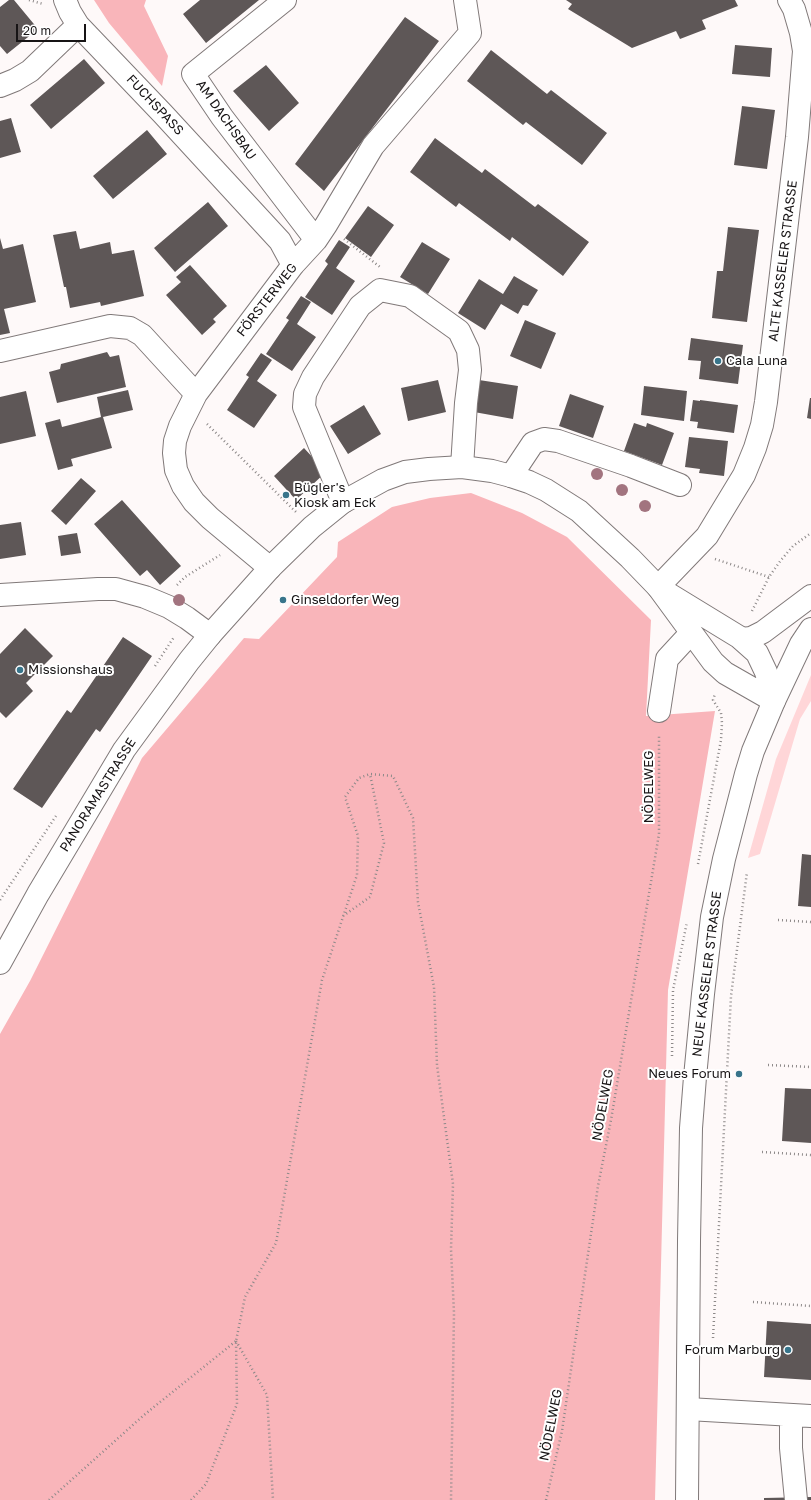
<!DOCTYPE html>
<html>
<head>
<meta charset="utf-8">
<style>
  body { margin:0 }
  #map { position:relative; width:811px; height:1500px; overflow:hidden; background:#fef9f9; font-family:"Golos Text",sans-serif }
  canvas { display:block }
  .scale { position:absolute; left:16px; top:24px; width:70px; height:18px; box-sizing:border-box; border:2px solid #171415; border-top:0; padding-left:5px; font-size:12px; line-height:14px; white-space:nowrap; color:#171415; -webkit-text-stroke:3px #fff; paint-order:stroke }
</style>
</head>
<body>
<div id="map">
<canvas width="811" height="1500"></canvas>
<div class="scale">20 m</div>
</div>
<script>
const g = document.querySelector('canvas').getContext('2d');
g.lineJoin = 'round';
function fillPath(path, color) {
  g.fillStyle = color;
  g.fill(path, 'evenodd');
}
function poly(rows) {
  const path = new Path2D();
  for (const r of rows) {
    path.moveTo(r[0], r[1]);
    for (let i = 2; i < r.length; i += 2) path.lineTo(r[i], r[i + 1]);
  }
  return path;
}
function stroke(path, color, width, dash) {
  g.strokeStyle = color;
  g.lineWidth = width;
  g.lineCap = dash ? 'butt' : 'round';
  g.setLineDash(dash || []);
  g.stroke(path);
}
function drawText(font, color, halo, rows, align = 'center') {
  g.font = font + ' "Golos Text",sans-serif';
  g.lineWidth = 4;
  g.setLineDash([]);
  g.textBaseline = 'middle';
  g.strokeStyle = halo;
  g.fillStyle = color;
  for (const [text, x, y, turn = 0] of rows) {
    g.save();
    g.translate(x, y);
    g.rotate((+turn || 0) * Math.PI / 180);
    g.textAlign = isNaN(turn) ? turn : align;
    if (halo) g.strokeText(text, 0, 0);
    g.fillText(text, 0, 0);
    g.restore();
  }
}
fillPath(poly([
  [811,675,811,701,800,719,760,854,748,858,776,759]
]), '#ffd6d8');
fillPath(poly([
  [94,0,146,0,144,6,168,56,162,86,109,23],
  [471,493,522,513,567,537,651,620,646,716,715,711,668,990,655,1500,0,1500,0,1034,30,981,142,758,244,638,259,639,337,557,338,542,392,507,430,498]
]), '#f9b5ba');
fillPath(poly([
  [9,0,14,0,38,29,7,54,0,46,0,7],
  [200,0,259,0,206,43,183,14],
  [566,0,735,0,738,6,702,20,706,29,680,39,676,31,632,48,568,9,572,4],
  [405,17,439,41,324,191,295,164],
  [735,45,772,48,770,77,732,74],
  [491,50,547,94,551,90,607,133,582,165,526,122,523,125,467,81],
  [84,59,105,83,51,129,30,105],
  [266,65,299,103,269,131,233,91],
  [742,106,775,110,767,169,734,165],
  [11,118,21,152,0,158,0,121],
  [147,130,167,154,113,199,93,176],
  [435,138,482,173,485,169,535,207,538,204,589,242,563,276,512,237,510,241,459,203,456,207,410,172],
  [208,202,228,226,175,272,154,248],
  [368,206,394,225,371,257,345,238],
  [728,227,759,230,747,322,712,318,717,271,723,271],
  [76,231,80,249,110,242,112,254,134,250,144,296,101,306,100,302,70,308,66,287,64,287,53,235],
  [0,238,3,249,23,244,36,302,4,309,10,333,0,335],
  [339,240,350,247,336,268,355,281,332,315,305,297,328,264,325,261],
  [422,242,450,259,428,294,400,277],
  [190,265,227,306,213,319,216,322,202,335,166,295,181,282,176,277],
  [514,276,538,290,528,306,523,305,518,314,501,304,485,330,458,313,479,279,503,294],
  [301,296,311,302,297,324,316,337,292,371,266,354,289,320,286,318],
  [525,320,556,333,541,369,510,356],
  [691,338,743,345,738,384,699,379,701,361,688,360],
  [107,352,110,357,119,355,126,387,57,403,49,372,60,369,61,364],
  [261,353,272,360,257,381,277,395,254,428,227,410,249,377,246,375],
  [438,380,446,412,408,421,401,388],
  [479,380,518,386,513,419,474,412],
  [644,386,687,391,684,421,641,415],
  [128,390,133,410,103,417,112,448,71,459,73,466,58,470,45,423,60,419,62,427,101,417,97,397],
  [26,391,36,436,0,444,0,397],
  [570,394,604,406,593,438,559,426],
  [810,398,811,398,811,419,807,418],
  [693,400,700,401,700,400,738,405,734,433,697,428,698,422,690,421],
  [364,405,381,434,348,454,330,426],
  [634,423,646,427,647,423,674,433,662,465,624,451],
  [689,437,728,441,724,476,699,473,700,469,685,467],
  [304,448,326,472,296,500,274,476],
  [81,478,96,491,66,525,51,511],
  [122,500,181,566,160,585,147,570,140,576,94,524],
  [21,522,26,555,0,559,0,525],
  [77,533,81,553,61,556,58,536],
  [25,628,53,656,26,683,33,691,6,718,0,712,0,654],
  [123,637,152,656,100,732,96,729,42,808,13,789,67,710,71,713],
  [802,854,811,855,811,907,798,906],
  [785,1088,811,1089,811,1143,782,1141],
  [767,1321,811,1324,811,1380,764,1377],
  [811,1497,811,1500,764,1500,764,1498]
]), '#5e5757');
const minor = poly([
  [65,0,70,12,78,25,163,114,280,241,293,265],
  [285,0,193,74,222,117,316,240],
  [0,86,15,80,30,71,78,25],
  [0,351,110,326,130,328,142,335,196,394],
  [511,476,533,443,544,439,558,441,631,466,680,485],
  [343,502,304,407,305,394,313,377,360,306,380,290,410,296,459,331,468,350,470,370,466,403,462,467],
  [270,568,210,518,194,502,183,486,176,470,174,453,175,441,180,426,196,394,293,265,316,240,326,225,373,146,470,33,465,0],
  [658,587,707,536,744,475,755,448,762,425,766,402,797,137,804,51,801,33,794,9,789,0],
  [0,595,98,589,116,589,145,597,169,607,187,618,210,635],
  [742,639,751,638,763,632,811,596],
  [774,701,801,644,811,629],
  [659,711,667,659,691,633],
  [688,1409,811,1416],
  [791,1415,791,1448,796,1500]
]);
const major = poly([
  [667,593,739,637,757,653,766,672,774,701],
  [0,963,38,894,124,750,189,661,210,635,270,568,312,527,343,502,383,480,405,472,429,469,462,467,492,471,511,476,529,482,546,490,579,511,630,558,658,587,713,662,725,673,774,701],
  [687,1500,689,1241,691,1128,695,1077,703,994,712,917,724,859,746,774,753,751,774,701]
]);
stroke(minor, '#807979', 24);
stroke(major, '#807979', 24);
stroke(poly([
  [29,0,43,4],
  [344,239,380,267],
  [207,424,296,512],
  [715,559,769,577],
  [177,585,185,577,220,555],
  [752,611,769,577,781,560,793,546,811,533],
  [155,666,174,637],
  [698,864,721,740,722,723,721,713,713,700,715,694],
  [0,900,56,816],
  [343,916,370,897,384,843,370,774],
  [778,920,811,922],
  [672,1056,673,990,687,922],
  [768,1065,811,1067],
  [762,1152,811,1155],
  [753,1302,811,1306],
  [713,1338,731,996,747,872],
  [236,1341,267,1395,273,1500],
  [49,1500,144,1415,236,1341],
  [191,1500,206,1484,237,1404,236,1341,245,1297,276,1243,322,980,357,875,358,836,345,797,359,778,370,774,393,776,413,818,418,902,434,987,437,1065,453,1184,451,1249,454,1313,451,1500],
  [546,1500,562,1431,598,1186,611,1120,659,834,659,734]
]), '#8d8989', 2.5, [1, 3]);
stroke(minor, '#fff', 22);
stroke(major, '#fff', 22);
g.fillStyle = '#a2747f';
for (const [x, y] of [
  [597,474],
  [622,490],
  [645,506],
  [179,600]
]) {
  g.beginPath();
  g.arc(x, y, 6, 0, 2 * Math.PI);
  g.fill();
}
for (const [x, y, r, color] of [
  [718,361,4,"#38758b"],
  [286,495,4,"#38758b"],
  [283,600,4,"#38758b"],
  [20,670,4,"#38758b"],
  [739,1074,4,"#38758b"],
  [788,1350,4,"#38758b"]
]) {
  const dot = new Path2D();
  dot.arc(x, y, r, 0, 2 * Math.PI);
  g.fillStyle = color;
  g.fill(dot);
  stroke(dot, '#fff', 1.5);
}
drawText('13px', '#171415', '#fff', [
  ["FUCHSPASS",155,105,47],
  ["AM DACHSBAU",226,120,55],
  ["ALTE KASSELER STRASSE",783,261,-83],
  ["FÖRSTERWEG",267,300,-52],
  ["NÖDELWEG",649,787,-90],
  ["PANORAMASTRASSE",98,795,-58],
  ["NEUE KASSELER STRASSE",707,974,-83],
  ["NÖDELWEG",603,1105,-80],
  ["NÖDELWEG",551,1425,-79]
]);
drawText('13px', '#171415', '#fff', [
  ["Cala Luna",726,361],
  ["Bügler's",294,488],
  ["Kiosk am Eck",294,503],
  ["Ginseldorfer Weg",291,600],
  ["Missionshaus",28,670],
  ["Neues Forum",731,1074,"right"],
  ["Forum Marburg",780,1350,"right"]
], 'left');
</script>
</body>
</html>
